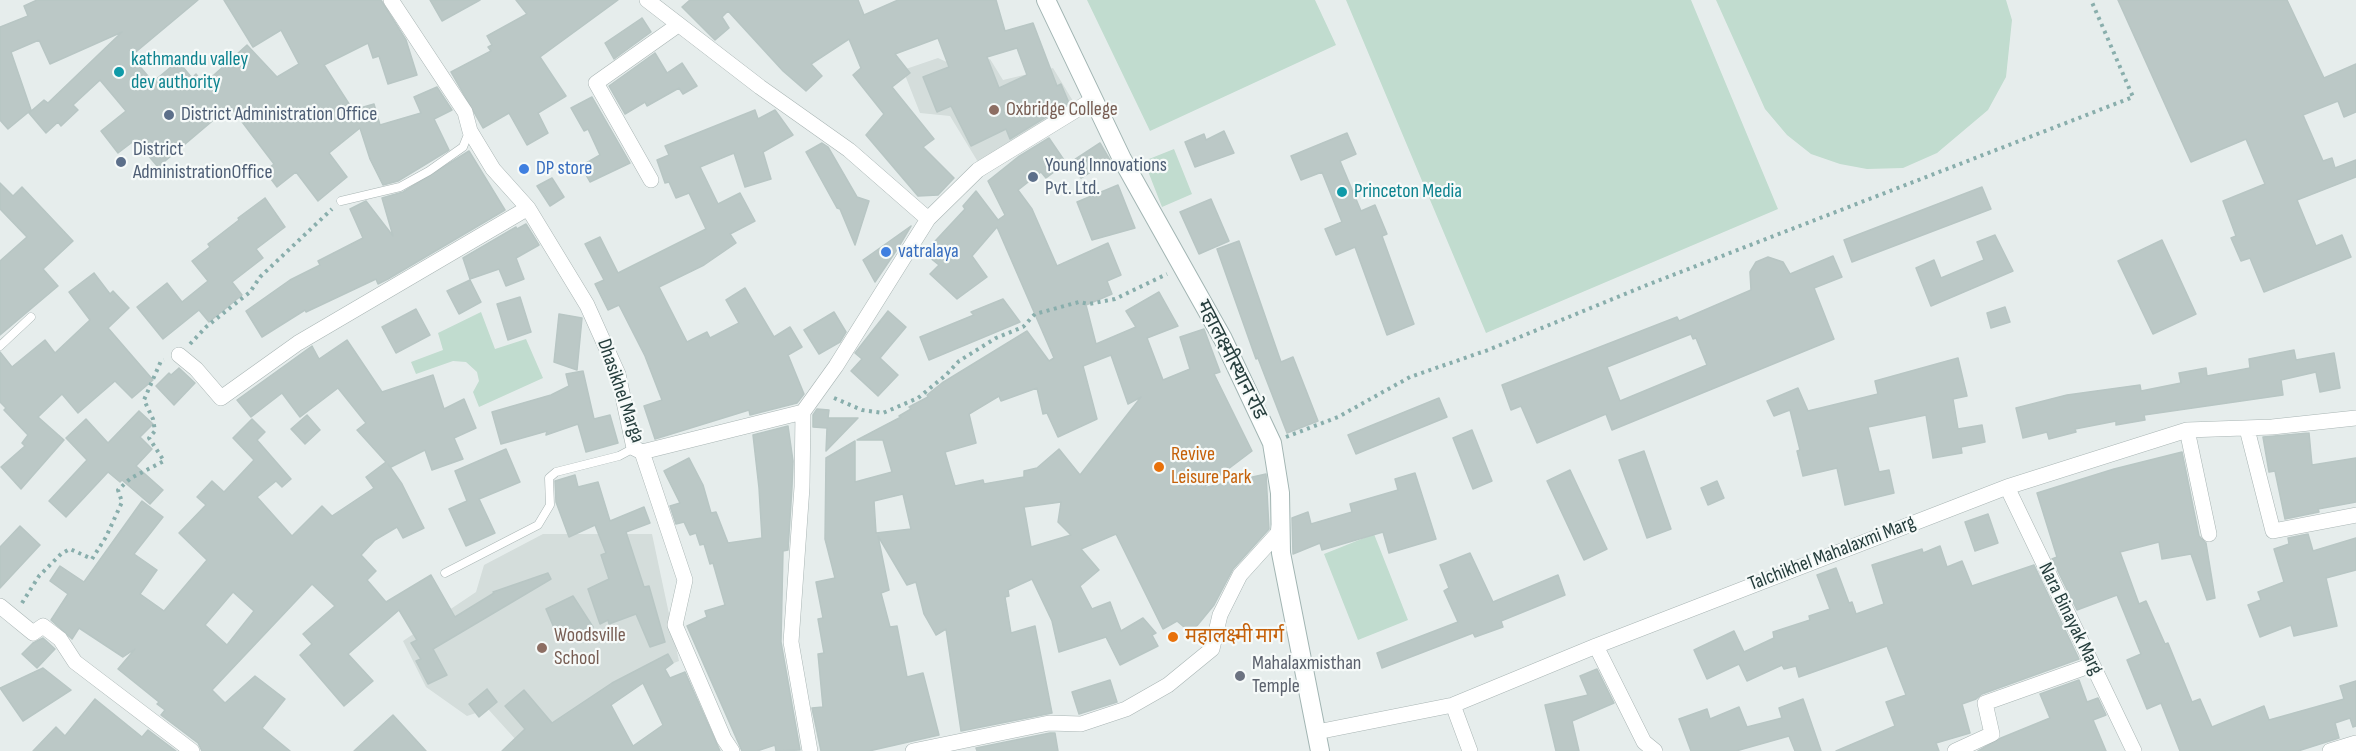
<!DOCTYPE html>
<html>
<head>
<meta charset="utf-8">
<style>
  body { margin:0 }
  canvas { display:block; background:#e6edec }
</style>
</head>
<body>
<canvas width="2356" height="751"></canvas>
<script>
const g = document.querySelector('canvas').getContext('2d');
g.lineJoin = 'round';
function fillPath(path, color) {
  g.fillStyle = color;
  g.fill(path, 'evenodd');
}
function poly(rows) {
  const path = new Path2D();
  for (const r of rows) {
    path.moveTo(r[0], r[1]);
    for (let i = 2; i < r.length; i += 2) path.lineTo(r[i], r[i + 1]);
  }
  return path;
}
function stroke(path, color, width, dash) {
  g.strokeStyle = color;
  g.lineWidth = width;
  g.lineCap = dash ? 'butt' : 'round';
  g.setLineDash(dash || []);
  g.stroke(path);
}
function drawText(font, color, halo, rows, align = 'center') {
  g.font = font + ' "Sofia Sans Condensed","Noto Sans Devanagari",sans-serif';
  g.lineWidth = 4.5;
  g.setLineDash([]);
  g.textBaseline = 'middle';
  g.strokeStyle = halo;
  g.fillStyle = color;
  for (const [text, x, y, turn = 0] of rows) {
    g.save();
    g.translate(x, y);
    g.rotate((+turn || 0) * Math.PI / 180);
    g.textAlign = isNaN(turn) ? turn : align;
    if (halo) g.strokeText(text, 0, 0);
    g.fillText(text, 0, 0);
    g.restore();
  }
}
fillPath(poly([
  [938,58,962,69,990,59,1003,80,1053,68,1076,106,978,162,950,116,920,113,903,70],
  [543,534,652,534,679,661,656,670,526,751,488,709,467,716,426,687,403,641,476,592,484,565]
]), '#d4dddb');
fillPath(poly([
  [1087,0,1315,0,1336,45,1150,131],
  [1346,0,1691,0,1778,209,1486,333],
  [1716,0,2006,0,2012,20,2006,77,1988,110,1937,153,1903,168,1867,169,1840,164,1811,154,1787,135,1765,109],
  [1174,149,1192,194,1162,207,1144,161],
  [481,312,495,349,526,339,543,378,479,407,473,392,479,381,477,372,466,362,453,361,416,374,411,362,443,350,438,333],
  [1374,534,1408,620,1358,640,1324,554]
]), '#c1dccf');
const building = poly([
  [37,0,198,0,131,56,153,82,178,61,192,78,196,74,204,84,247,45,277,77,299,64,281,30,253,47,224,0,381,0,406,40,417,75,388,84,379,56,373,58,368,43,324,65,353,110,374,104,380,125,421,113,414,97,437,87,452,110,434,119,449,150,398,181,383,185,370,159,360,128,329,153,347,177,318,201,296,172,277,187,265,171,274,164,230,106,158,167,135,140,118,153,101,131,126,111,100,80,73,105,78,110,61,126,58,122,46,133,29,113,44,100,48,103,122,32,50,64,39,40,11,52,31,110,8,129,0,120,0,27,28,16,24,6,37,0],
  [430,0,480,0,442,21,430,0],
  [516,0,618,0,540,57,566,96,538,113,548,133,527,145,509,113,483,128,451,72,491,51,488,47,492,45,487,36,527,14,516,0],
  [690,0,858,0,864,15,898,0,996,0,1005,31,1033,23,1057,86,1061,84,1069,103,1010,139,1006,129,971,146,951,106,937,112,923,77,949,67,938,38,895,54,910,73,892,87,934,139,923,147,954,178,938,195,918,196,866,135,884,114,853,75,861,68,849,39,811,64,822,76,806,91,783,71,728,11,722,17,729,28,715,40,682,7,690,0],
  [1017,48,1027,75,999,88,987,57,1017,48],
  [2118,0,2287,0,2324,78,2356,64,2356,112,2344,117,2338,101,2303,115,2323,161,2332,158,2335,168,2356,160,2356,177,2297,200,2316,246,2342,235,2351,257,2264,292,2250,258,2241,261,2231,238,2236,236,2223,201,2265,184,2246,139,2191,162,2118,0],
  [642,18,651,32,614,59,605,43,642,18],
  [655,53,667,73,682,63,697,86,683,94,679,88,647,106,645,102,625,114,609,86,655,53],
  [592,97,630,163,590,182,581,166,600,155,588,129,584,131,571,108,592,97],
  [755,110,758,119,775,110,793,135,763,152,771,179,745,187,734,153,700,167,718,204,740,193,755,221,730,234,736,243,704,265,659,287,687,342,707,332,710,338,739,323,726,300,745,288,774,337,790,327,802,347,788,355,804,394,797,403,750,415,749,410,655,439,644,406,662,400,645,356,619,305,608,310,595,284,604,280,585,244,600,237,618,273,706,229,689,193,676,198,669,182,665,183,657,160,669,155,665,146,755,110],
  [1224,131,1234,153,1195,167,1185,142,1204,134,1206,140,1224,131],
  [1347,133,1356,154,1340,161,1361,211,1375,205,1387,234,1382,236,1414,324,1387,335,1355,247,1336,255,1325,229,1342,222,1322,172,1301,180,1291,156,1347,133],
  [1049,138,1066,163,1046,178,1041,172,1018,190,1032,209,1057,266,1108,243,1121,275,1107,281,1112,294,1086,305,1096,344,1136,327,1126,311,1159,292,1178,326,1147,338,1163,380,1190,369,1180,337,1204,329,1220,372,1214,374,1252,451,1203,488,1266,474,1269,529,1233,569,1214,605,1191,633,1177,621,1163,629,1116,534,1081,549,1099,570,1080,586,1092,609,1110,602,1121,631,1143,618,1156,633,1152,635,1158,646,1120,665,1106,637,1059,652,1052,621,1032,579,1008,590,1009,596,1005,597,1011,633,1035,626,1052,713,961,731,946,629,936,635,924,614,916,582,907,585,878,536,889,590,881,593,890,627,897,626,907,677,923,673,939,735,869,751,821,751,812,708,823,707,818,654,824,653,818,619,823,618,816,582,835,578,825,539,826,458,855,441,855,482,892,472,883,440,857,440,901,417,899,416,911,409,909,407,928,397,927,395,942,383,1027,331,1049,361,1054,358,997,227,972,256,987,277,957,299,930,274,939,265,924,253,965,209,963,206,976,191,998,220,1005,215,988,181,1018,157,1049,138],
  [1111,355,1128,404,1141,397,1080,475,1059,449,1037,468,1024,471,1024,477,984,484,983,480,955,486,945,452,976,443,969,414,999,396,1001,401,1037,388,1043,414,1047,413,1058,437,1097,419,1083,366,1111,355],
  [903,494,911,529,876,533,874,501,903,494],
  [1061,502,1058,522,1071,535,1031,547,1024,507,1061,502],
  [822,143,828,147,857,197,869,201,855,245,840,209,837,208,806,152,822,143],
  [1100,143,1110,160,1081,178,1071,162,1100,143],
  [469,151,505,210,388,279,378,284,376,279,306,312,305,310,262,337,246,311,290,280,320,265,318,261,363,238,350,209,366,201,393,236,382,198,403,192,469,151],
  [552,178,564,197,550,206,537,186,552,178],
  [0,183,13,196,22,187,73,241,43,269,58,286,0,335,0,261,27,237,0,209,0,183],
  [1118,185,1135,228,1092,240,1077,202,1118,185],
  [1982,187,1991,209,1852,262,1844,240,1982,187],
  [265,198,285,227,256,249,263,258,232,282,242,295,209,322,199,310,163,339,137,307,167,283,182,302,208,281,192,261,210,247,208,244,239,220,238,218,265,198],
  [1211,199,1229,241,1199,254,1180,212,1211,199],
  [526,224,539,245,516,258,524,279,506,286,499,269,470,279,463,258,516,227,517,229,526,224],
  [911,226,898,248,875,282,863,260,911,226],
  [1995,235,2013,271,1931,306,1916,268,1934,260,1941,278,1984,260,1977,242,1995,235],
  [2162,240,2196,314,2153,334,2118,261,2162,240],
  [1239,241,1281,362,1293,357,1318,421,1287,433,1258,358,1256,359,1217,249,1239,241],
  [1833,256,1842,277,1814,288,1834,339,1612,430,1606,414,1537,443,1521,406,1511,410,1502,385,1677,317,1679,321,1751,290,1750,272,1756,262,1768,257,1783,262,1790,274,1833,256],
  [1691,334,1693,339,1696,338,1707,365,1620,401,1607,367,1691,334],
  [94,273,110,294,113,291,129,308,108,328,153,380,132,398,115,381,78,413,62,394,38,417,64,440,21,489,1,467,25,446,22,443,28,435,4,410,6,408,0,402,0,352,12,367,45,340,55,353,90,320,69,292,94,273],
  [470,280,481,302,459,314,447,291,470,280],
  [520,297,531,332,508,340,497,304,520,297],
  [1003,299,1020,322,929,360,920,337,974,315,971,312,1003,299],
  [2005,307,2010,322,1991,328,1987,313,2005,307],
  [416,309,430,335,396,353,382,327,416,309],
  [888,311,906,327,880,358,898,375,878,396,851,371,862,359,855,353,888,311],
  [834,312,846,332,840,342,819,354,804,330,834,312],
  [559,314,582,318,577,370,554,362,559,314],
  [347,340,382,392,433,375,444,409,464,399,476,428,454,438,463,459,432,470,425,450,391,467,388,464,402,484,424,528,403,538,397,527,375,540,361,555,376,571,367,580,386,602,431,575,455,617,494,593,493,592,548,573,551,579,433,649,447,675,428,684,416,661,421,659,411,643,417,640,399,610,348,654,373,681,344,706,300,655,312,644,303,634,335,606,312,584,212,690,225,703,255,676,285,699,262,728,290,751,202,751,198,743,161,715,165,710,157,704,159,702,118,669,135,649,123,657,79,628,72,639,51,620,68,594,50,581,60,566,84,582,142,501,163,517,134,554,157,570,140,594,164,611,207,560,179,533,206,505,197,497,212,481,224,492,254,460,233,438,252,419,265,432,257,440,291,479,282,487,276,481,257,497,292,536,322,506,332,516,374,488,366,477,386,462,357,430,366,423,338,388,300,417,282,393,251,417,237,400,312,346,319,359,347,340],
  [233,592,254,611,227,645,205,625,233,592],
  [2294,350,2296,360,2334,353,2340,388,2320,392,2316,372,2281,380,2283,395,2144,415,2145,420,2116,425,2116,421,2075,429,2076,432,2049,439,2047,432,2023,438,2016,408,2067,395,2140,385,2141,391,2181,383,2179,373,2206,368,2207,376,2250,368,2249,359,2294,350],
  [1958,358,1967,396,1953,399,1958,429,1982,425,1985,442,1961,447,1962,453,1933,458,1926,415,1868,427,1879,472,1889,470,1894,493,1845,505,1837,468,1803,476,1797,451,1800,450,1790,410,1774,416,1767,401,1798,388,1808,411,1878,394,1875,381,1958,358],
  [179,368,195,383,174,405,156,386,169,373,171,375,179,368],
  [583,371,594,419,610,415,618,443,586,452,578,424,546,435,547,431,501,444,492,412,551,395,569,386,566,374,583,371],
  [1439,398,1447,417,1356,454,1348,435,1439,398],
  [817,409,829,410,828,418,858,418,826,451,827,428,813,427,813,415,817,409],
  [139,411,153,424,140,437,152,449,136,466,163,490,150,504,122,480,120,482,108,472,66,517,49,501,87,460,66,438,86,419,108,443,139,411],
  [307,415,320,430,305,444,291,429,307,415],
  [788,426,793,461,792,487,788,550,783,551,781,642,800,750,776,751,775,745,757,751,742,751,687,626,707,617,705,611,725,605,713,563,710,564,704,544,700,545,696,533,690,535,684,522,676,524,670,506,680,503,664,471,689,458,703,485,711,513,716,512,728,543,762,538,759,488,753,435,788,426],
  [1472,430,1492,481,1473,489,1453,438,1472,430],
  [2309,433,2312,465,2356,458,2356,502,2318,509,2319,512,2285,519,2275,471,2269,472,2263,437,2309,433],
  [506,449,520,482,479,499,495,533,466,546,449,509,467,501,455,471,506,449],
  [1644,451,1671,529,1647,538,1619,460,1644,451],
  [2182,452,2199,536,2206,543,2215,598,2207,600,2191,554,2162,559,2159,542,2120,552,2139,604,2146,601,2165,644,2168,643,2192,702,2200,699,2212,727,2264,706,2269,720,2344,699,2340,686,2356,681,2356,726,2353,727,2350,718,2335,723,2339,738,2298,751,2180,751,2161,703,2147,709,2127,660,2141,654,2117,595,2077,610,2052,559,2057,557,2037,493,2114,469,2182,452],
  [1570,470,1607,549,1584,560,1547,481,1570,470],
  [1415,473,1436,539,1389,553,1383,532,1322,550,1320,543,1293,554,1292,518,1308,512,1311,524,1352,512,1350,504,1398,490,1395,479,1415,473],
  [575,475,578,487,598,482,610,521,644,507,650,523,626,532,644,587,649,586,665,642,650,647,636,614,609,624,608,620,600,624,588,589,609,579,601,555,606,553,595,525,569,537,556,502,555,481,575,475],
  [1717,481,1724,498,1708,505,1701,488,1717,481],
  [1988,514,1998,543,1975,551,1965,522,1988,514],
  [20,526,40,545,0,588,0,547,20,526],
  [2308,534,2313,551,2356,538,2356,570,2326,578,2337,626,2294,636,2291,625,2260,637,2248,605,2261,600,2258,592,2284,582,2274,549,2289,544,2288,538,2308,534],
  [1940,546,1947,567,1962,561,1972,586,2034,565,2079,659,1982,694,1976,699,1962,704,1970,733,1936,743,1939,751,1836,751,1895,726,1886,702,1906,695,1887,646,1799,677,1796,666,1784,669,1782,665,1747,681,1739,664,1707,679,1694,650,1734,631,1744,652,1774,638,1773,632,1810,620,1809,616,1830,609,1817,575,1836,568,1849,603,1852,602,1856,614,1884,604,1872,565,1922,549,1923,553,1940,546],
  [1470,553,1493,602,1558,575,1565,595,1501,621,1503,627,1475,637,1473,633,1382,668,1377,653,1458,622,1444,591,1449,588,1440,565,1470,553],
  [573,596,593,627,560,642,546,609,573,596],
  [43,638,55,649,37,668,22,654,33,643,43,638],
  [668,654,673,663,665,669,670,678,685,672,720,751,502,751,525,729,505,706,524,690,552,723,612,683,668,654],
  [643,683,663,725,633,746,611,705,643,683],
  [43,668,71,690,23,721,0,688,43,668],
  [1597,669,1614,703,1572,721,1579,751,1556,751,1545,705,1588,695,1580,676,1597,669],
  [1110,680,1117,702,1079,714,1072,692,1110,680],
  [2079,680,2087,702,2098,698,2106,715,2093,720,2106,751,1978,751,2001,738,2050,718,2040,694,2079,680],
  [487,689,497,702,479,717,469,704,487,689],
  [95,699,142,737,148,730,176,751,33,751,56,727,65,736,95,699],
  [1803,699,1821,751,1795,751,1789,736,1736,751,1691,751,1679,719,1707,709,1710,719,1739,707,1747,727,1782,718,1779,708,1803,699],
  [393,715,426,751,354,751,393,715],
  [1050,733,1055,733,1058,751,977,751,976,748,1050,733]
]);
fillPath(building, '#bbc8c6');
stroke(building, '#b8c6c4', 1.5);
const lane = poly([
  [341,201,400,187,429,171,463,147,469,132],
  [0,346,31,317],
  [445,573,538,525,550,505,549,478,556,472,619,456,634,448]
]);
const street = poly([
  [391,0,465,112,470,131,493,169,528,208,587,305,618,374,634,448,642,452,685,580,675,625,724,739,732,751],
  [647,0,760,87,849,150,928,219],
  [651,180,596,83,678,25],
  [179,355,196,369,221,398,298,343,528,208],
  [2247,429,2273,531,2356,515],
  [2187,430,2209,534],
  [642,452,803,412],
  [2007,487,2134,751],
  [0,606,33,633,43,626,60,639,75,662,192,751],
  [1596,646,1644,742,1655,751],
  [1453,705,1470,751],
  [1317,732,1453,705,1596,646,2007,487,2187,430,2272,427,2356,418],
  [810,751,791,642,802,487,803,412,836,366,928,219,978,170,1094,99],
  [913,751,1049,723,1081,724,1126,709,1168,685,1212,649,1220,615,1240,575,1278,533,1280,522],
  [1955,751,1992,734,1985,703,2092,665],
  [2330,751,2356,743]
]);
const secondary = poly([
  [1046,0,1122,159,1223,339,1272,443,1280,493,1281,553,1320,751]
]);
stroke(lane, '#a9b5b4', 9);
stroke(street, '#a9b5b4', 16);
stroke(secondary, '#a2b5b3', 20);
stroke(poly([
  [190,344,206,327,250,292,260,277,332,209],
  [834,398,862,410,883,413,918,398,946,375,959,361,996,338,1023,327,1035,314,1079,302,1089,304,1115,299,1167,274],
  [1286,437,1338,417,1410,377,1488,350,1647,285,2133,97,2091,0],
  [22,603,39,576,61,554,70,549,92,559,106,537,122,502,118,490,131,478,164,461,149,438,155,431,153,419,144,400,161,361,164,360]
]), '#89aeac', 4, [3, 4.5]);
stroke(lane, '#fff', 8);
stroke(street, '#fff', 15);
stroke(secondary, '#fff', 18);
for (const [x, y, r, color] of [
  [119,72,6,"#0f9aa8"],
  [994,110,6,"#8d6e63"],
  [169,115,6,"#5c6f8a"],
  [121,162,6,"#5c6f8a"],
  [524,169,6,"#3f7fe0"],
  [1033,177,6,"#5c6f8a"],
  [1342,192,6,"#0f9aa8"],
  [886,252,6,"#3f7fe0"],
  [1159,467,6,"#e8710a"],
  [1173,637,6,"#e8710a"],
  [542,648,6,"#8d6e63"],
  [1240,676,6,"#6b7280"]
]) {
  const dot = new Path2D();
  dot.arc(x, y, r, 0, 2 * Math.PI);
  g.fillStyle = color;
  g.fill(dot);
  stroke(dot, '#f6faf9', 2);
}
drawText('20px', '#0d838f', '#f6faf9', [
  ["kathmandu valley",131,60],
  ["dev authority",131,83],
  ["Princeton Media",1354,192]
], 'left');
drawText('20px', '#785e54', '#f6faf9', [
  ["Oxbridge College",1006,110],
  ["Woodsville",554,636],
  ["School",554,659]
], 'left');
drawText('20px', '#4e5e75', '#f6faf9', [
  ["District Administration Office",181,115],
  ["District",133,150],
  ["AdministrationOffice",133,173],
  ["Young Innovations",1045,166],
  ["Pvt. Ltd.",1045,189]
], 'left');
drawText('20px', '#366cbe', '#f6faf9', [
  ["DP store",536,169],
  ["vatralaya",898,252]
], 'left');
drawText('20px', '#263e3d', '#f6faf9', [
  ["महालक्ष्मीस्थान रोड",1231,360,63],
  ["Dhasikhel Marga",620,391,71],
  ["Talchikhel Mahalaxmi Marg",1832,554,-21],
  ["Nara Binayak Marg",2070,619,64]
]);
drawText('20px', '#c56008', '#f6faf9', [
  ["Revive",1171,455],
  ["Leisure Park",1171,478],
  ["महालक्ष्मी मार्ग",1185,637]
], 'left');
drawText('20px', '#5b616d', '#f6faf9', [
  ["Mahalaxmisthan",1252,664],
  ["Temple",1252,687]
], 'left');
</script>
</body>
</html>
